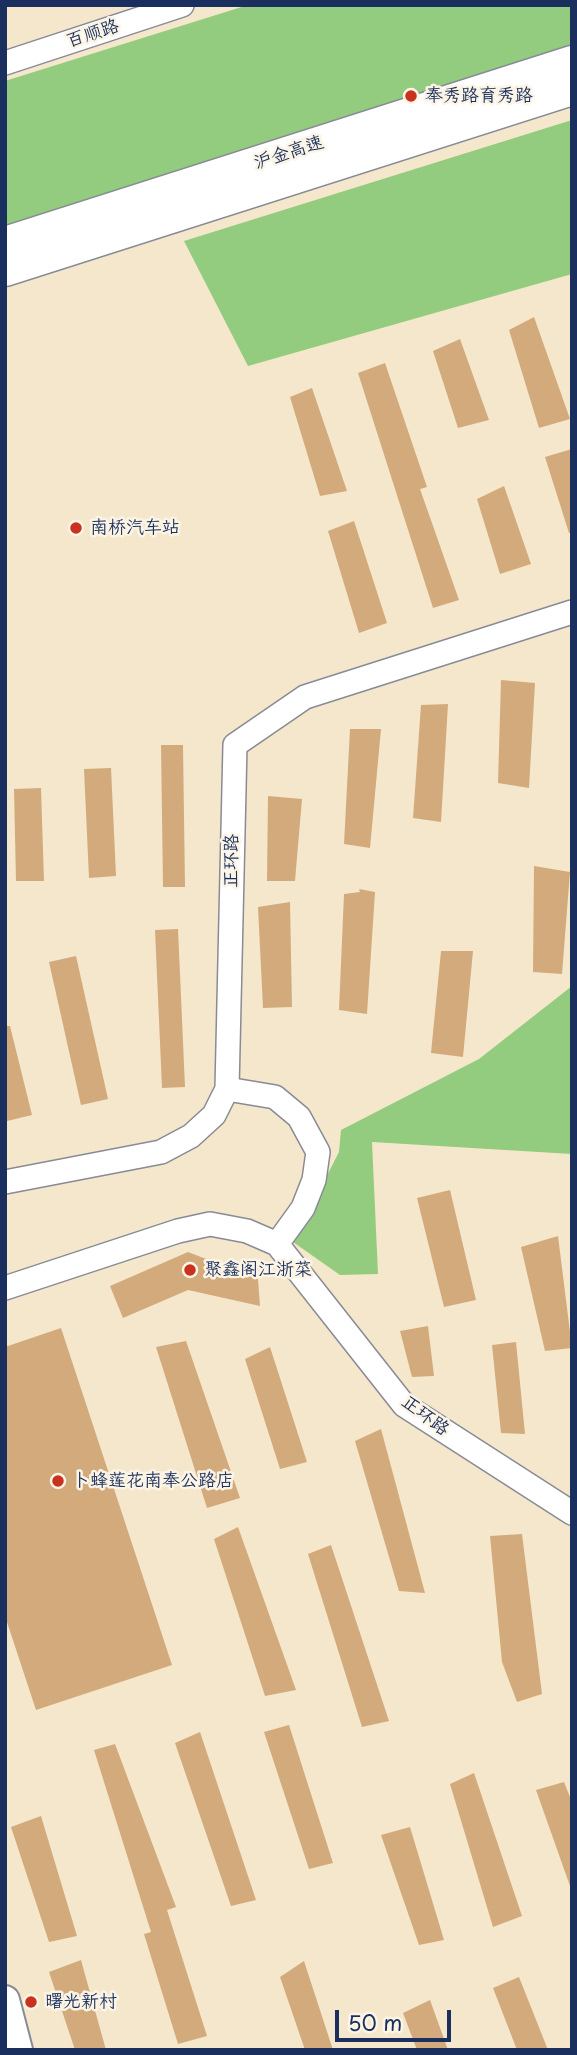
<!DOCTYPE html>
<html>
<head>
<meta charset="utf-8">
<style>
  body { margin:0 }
  #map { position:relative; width:577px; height:2055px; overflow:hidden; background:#f5e7cc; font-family:"Playpen Sans",sans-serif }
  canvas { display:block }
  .frame { position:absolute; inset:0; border:7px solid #1b2f5e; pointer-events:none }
  .scale { position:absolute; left:335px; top:2010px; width:116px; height:32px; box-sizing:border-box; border:4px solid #1b2f5e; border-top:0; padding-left:9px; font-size:21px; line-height:24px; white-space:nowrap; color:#1b2f5e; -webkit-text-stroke:5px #fcf5e5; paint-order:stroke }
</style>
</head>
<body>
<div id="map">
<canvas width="577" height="2055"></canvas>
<div class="frame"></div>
<div class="scale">50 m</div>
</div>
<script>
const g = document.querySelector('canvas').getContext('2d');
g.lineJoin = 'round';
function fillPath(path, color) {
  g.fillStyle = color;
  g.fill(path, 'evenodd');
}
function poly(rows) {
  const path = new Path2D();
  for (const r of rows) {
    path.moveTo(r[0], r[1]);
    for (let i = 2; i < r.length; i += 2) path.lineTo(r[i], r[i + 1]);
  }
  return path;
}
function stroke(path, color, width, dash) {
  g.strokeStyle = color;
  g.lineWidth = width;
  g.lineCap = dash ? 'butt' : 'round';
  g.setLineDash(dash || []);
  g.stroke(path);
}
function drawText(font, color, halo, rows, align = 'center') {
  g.font = font + ' "Playpen Sans","LXGW WenKai TC",sans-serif';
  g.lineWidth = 5;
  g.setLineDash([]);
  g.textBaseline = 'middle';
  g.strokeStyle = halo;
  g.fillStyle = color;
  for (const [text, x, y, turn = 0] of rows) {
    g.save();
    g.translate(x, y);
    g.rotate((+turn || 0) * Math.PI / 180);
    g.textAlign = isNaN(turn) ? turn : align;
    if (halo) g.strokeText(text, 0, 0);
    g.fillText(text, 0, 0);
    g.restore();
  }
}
fillPath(poly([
  [248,5,572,5,572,50,5,230,5,81],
  [572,120,572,274,248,366,184,241],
  [572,986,572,1154,372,1142,378,1274,340,1275,293,1242,339,1152,341,1130,479,1059]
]), '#93cc7f');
fillPath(poly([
  [534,317,570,419,539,428,509,330],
  [460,339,489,420,458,428,433,351],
  [385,363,427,487,420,489,459,600,433,608,358,373],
  [312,388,347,491,320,496,290,397],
  [572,449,572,533,569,533,545,457],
  [504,486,531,564,500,574,477,499],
  [354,521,387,623,359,633,328,531],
  [501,680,535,683,529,788,498,783],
  [448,704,441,822,413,818,421,705],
  [350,729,381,729,370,848,344,844],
  [161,745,183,745,185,887,163,887],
  [111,768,116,876,89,878,84,769],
  [41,788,44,881,16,881,14,789],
  [268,796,302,799,295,881,267,881],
  [534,866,570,872,562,974,533,972],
  [359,889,375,892,367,1014,339,1010,344,894,360,892],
  [290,902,292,1007,263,1008,258,907],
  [178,929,185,1087,162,1088,155,930],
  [441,951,473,951,463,1057,431,1053],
  [76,956,108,1099,81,1105,49,962],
  [5,1026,10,1026,32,1115,7,1121],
  [450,1190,476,1300,444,1307,417,1198],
  [558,1236,572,1348,545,1351,521,1247],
  [188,1252,258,1279,260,1306,188,1290,123,1318,110,1286],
  [428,1326,434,1376,412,1377,400,1331],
  [61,1328,172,1665,36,1710,5,1616,5,1347],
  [186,1341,240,1498,207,1508,156,1347],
  [516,1342,525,1434,501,1433,492,1345],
  [270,1347,307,1462,280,1469,245,1359],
  [381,1429,425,1593,399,1591,355,1441],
  [238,1527,296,1690,265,1696,214,1539],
  [522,1534,542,1694,517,1702,502,1662,490,1536],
  [331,1545,389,1721,362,1727,308,1554],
  [289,1725,333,1863,309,1869,264,1732],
  [200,1732,256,1900,231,1906,175,1743],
  [115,1744,176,1907,167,1910,207,2036,178,2044,144,1934,151,1932,94,1750],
  [474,1773,522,1916,493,1927,450,1784],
  [564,1782,572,1802,570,1886,536,1790],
  [41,1816,77,1936,49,1942,11,1827],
  [410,1827,444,1940,419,1945,381,1835],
  [81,1960,106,2050,75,2050,49,1972],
  [304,1961,333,2050,305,2050,280,1977],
  [519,1977,548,2050,517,2050,493,1988],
  [430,2000,448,2050,417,2050,403,2013]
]), '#d3aa7c');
const minor = poly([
  [5,63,182,5],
  [227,1089,275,1097,299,1117,318,1152,314,1180,303,1208,277,1244],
  [5,1182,161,1152,191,1136,214,1115,227,1089,235,745,305,697,572,612],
  [5,1288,178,1231,210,1224,247,1231,277,1244,404,1405,572,1513]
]);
const major = poly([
  [5,2000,18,2050]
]);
const highway = poly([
  [5,243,572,62],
  [5,270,572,89]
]);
stroke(minor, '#888b95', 26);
stroke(major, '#888b95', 32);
stroke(highway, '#888b95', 35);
stroke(minor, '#fff', 23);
stroke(major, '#fff', 28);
stroke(highway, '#fff', 32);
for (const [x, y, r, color] of [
  [411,96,7,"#c8321e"],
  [76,528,7,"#c8321e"],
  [190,1270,7,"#c8321e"],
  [58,1481,7,"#c8321e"],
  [31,2002,7,"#c8321e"]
]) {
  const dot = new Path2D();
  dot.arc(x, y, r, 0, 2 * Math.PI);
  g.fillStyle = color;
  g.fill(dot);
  stroke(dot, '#fcf5e5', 2.5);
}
drawText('18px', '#1b2f5e', '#fcf5e5', [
  ["百顺路",93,34,-18],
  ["沪金高速",289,153,-18],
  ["正环路",232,861,-89],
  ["正环路",425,1416,37]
]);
drawText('18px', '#1b2f5e', '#fcf5e5', [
  ["奉秀路育秀路",425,96],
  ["南桥汽车站",90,528],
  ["聚鑫阁江浙菜",204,1270],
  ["卜蜂莲花南奉公路店",72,1481],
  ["曙光新村",45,2002]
], 'left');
</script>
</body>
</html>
